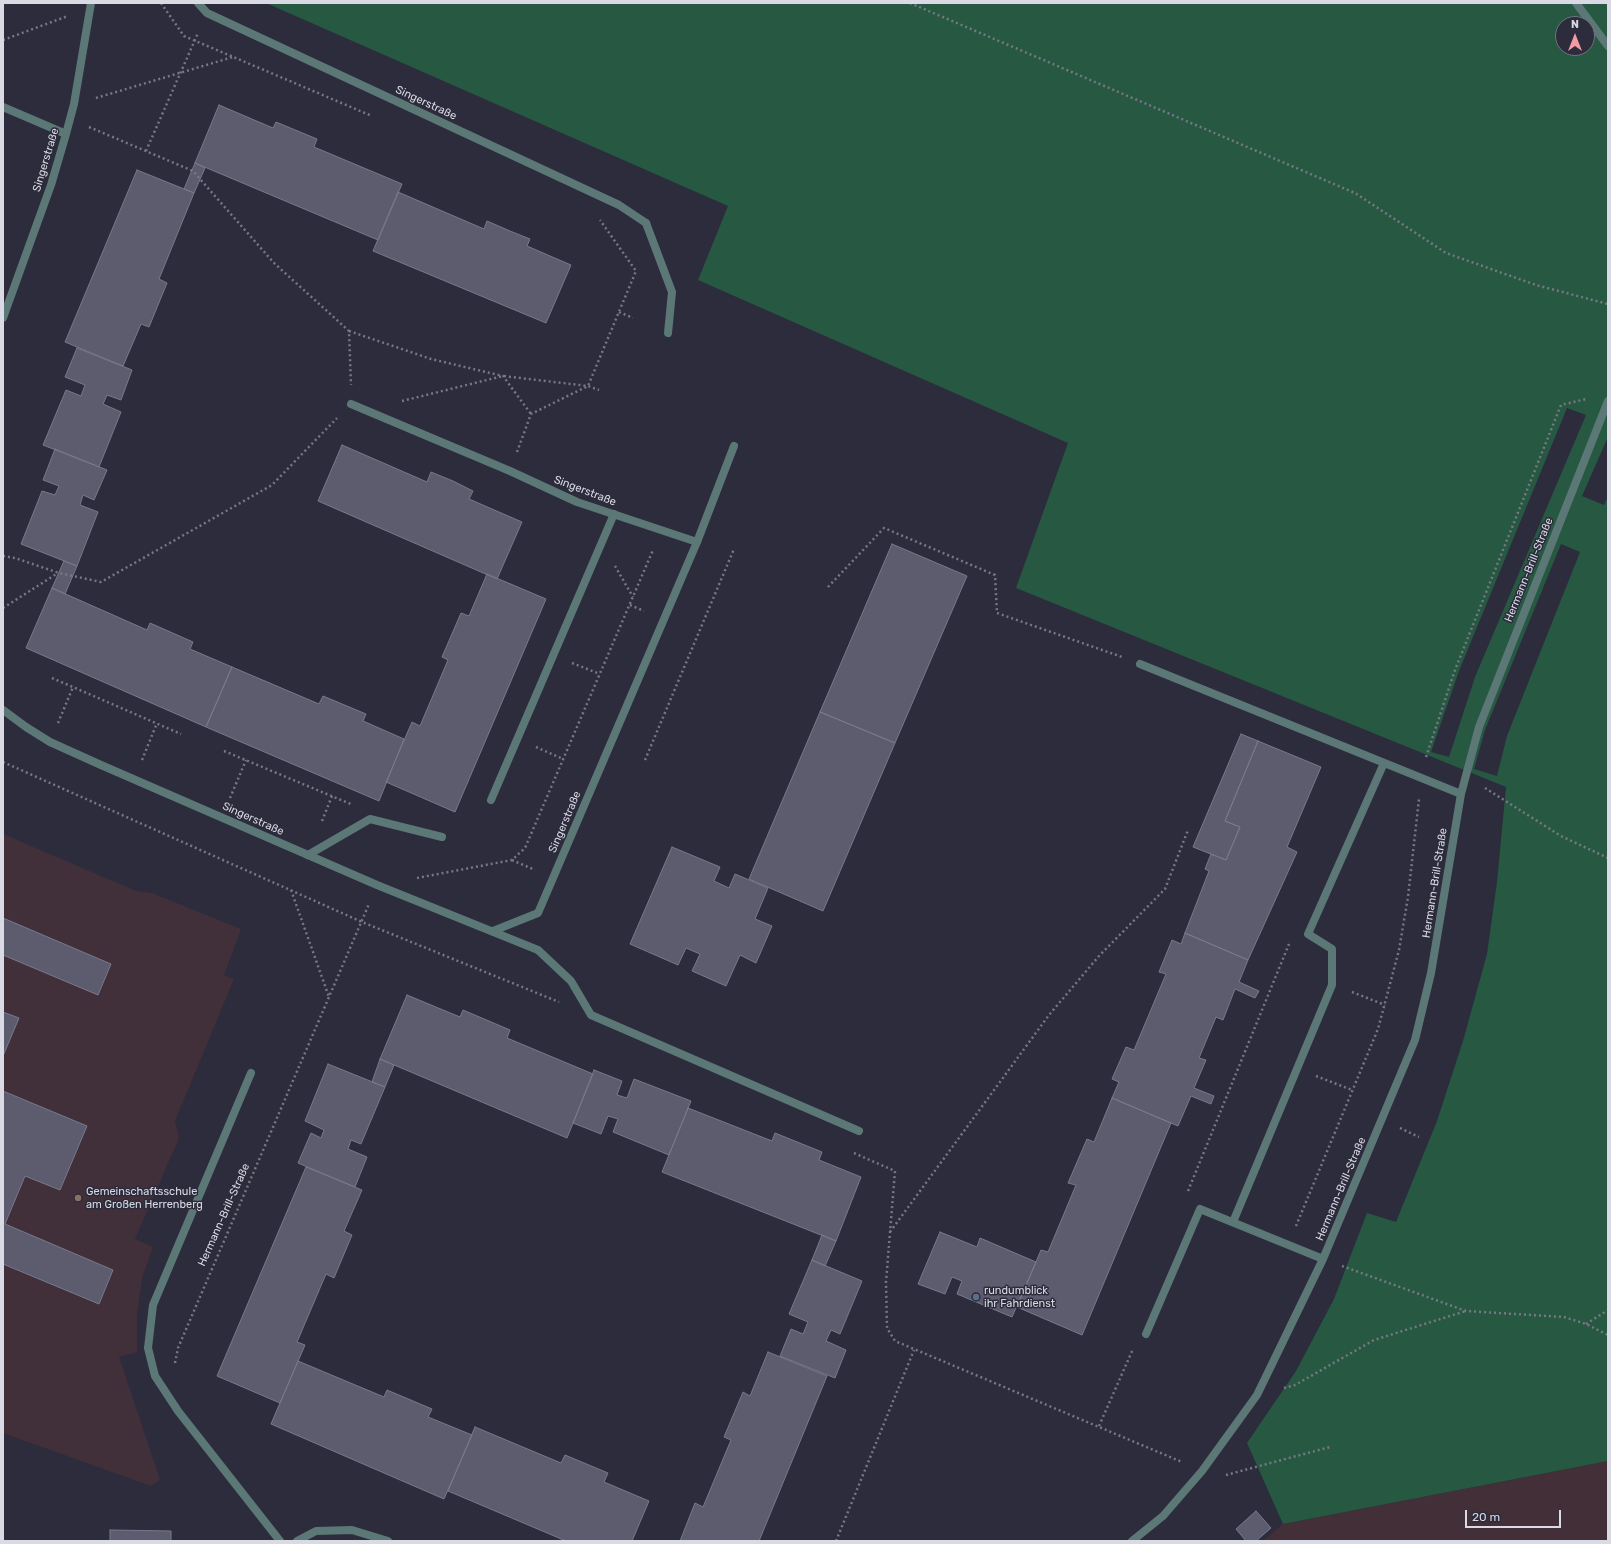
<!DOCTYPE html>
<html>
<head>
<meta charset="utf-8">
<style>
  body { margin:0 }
  #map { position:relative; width:1611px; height:1544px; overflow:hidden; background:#2c2c3c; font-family:Rubik,sans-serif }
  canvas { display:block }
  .frame { position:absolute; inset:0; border:4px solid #d9dae4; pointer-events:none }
  .north { position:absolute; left:1555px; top:16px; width:40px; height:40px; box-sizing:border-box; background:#2c2c3c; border:1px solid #71727f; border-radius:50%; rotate:0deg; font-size:11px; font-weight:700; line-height:16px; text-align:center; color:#d9dae4 }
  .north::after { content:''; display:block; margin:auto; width:14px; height:18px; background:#f49aa3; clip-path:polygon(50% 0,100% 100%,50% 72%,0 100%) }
  .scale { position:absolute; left:1465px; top:1510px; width:96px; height:18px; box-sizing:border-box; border:2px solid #d9dae4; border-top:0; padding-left:5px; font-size:12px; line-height:14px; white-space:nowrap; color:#d9dae4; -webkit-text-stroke:3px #2c2c3c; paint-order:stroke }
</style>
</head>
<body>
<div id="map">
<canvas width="1611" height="1544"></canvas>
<div class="frame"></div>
<div class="north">N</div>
<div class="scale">20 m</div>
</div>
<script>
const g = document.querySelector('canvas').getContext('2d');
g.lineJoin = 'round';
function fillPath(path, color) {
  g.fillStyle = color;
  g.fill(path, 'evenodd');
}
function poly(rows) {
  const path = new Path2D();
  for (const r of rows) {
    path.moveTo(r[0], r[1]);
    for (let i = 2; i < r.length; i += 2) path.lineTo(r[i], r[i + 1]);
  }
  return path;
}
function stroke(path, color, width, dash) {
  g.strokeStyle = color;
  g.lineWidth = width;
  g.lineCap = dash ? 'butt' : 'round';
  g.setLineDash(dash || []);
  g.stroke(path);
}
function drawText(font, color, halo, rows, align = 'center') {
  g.font = font + ' Rubik,sans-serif';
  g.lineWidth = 3;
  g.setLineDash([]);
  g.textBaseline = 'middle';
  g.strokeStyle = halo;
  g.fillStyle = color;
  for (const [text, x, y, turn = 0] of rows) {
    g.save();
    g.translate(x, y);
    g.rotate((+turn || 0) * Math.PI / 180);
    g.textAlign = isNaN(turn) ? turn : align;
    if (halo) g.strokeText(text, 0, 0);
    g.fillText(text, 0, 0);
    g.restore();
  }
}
fillPath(poly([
  [1608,1461,1608,1541,1263,1541,1283,1524]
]), '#422f37');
fillPath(poly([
  [3,834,136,891,152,893,241,929,224,975,234,979,175,1121,179,1138,135,1239,153,1247,142,1278,137,1314,137,1352,119,1357,160,1480,151,1486,3,1433]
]), '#41303a');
fillPath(poly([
  [266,3,1608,3,1608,437,1582,496,1604,505,1608,497,1608,1461,1283,1524,1247,1443,1296,1371,1334,1299,1367,1213,1396,1222,1437,1121,1463,1041,1487,954,1497,882,1506,787,1016,588,1068,443,698,280,728,206],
  [1563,24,1587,24,1587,48,1563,48],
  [1567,408,1586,415,1475,677,1449,757,1431,752,1459,671],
  [1561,544,1580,552,1507,736,1497,776,1474,769,1485,730]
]), '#275842');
const building = poly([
  [219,105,273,128,276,122,317,139,314,147,402,184,378,240,195,163,219,105],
  [195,163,205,168,194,193,184,189,195,163],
  [137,170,194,193,159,279,167,283,149,327,141,324,123,366,65,342,137,170],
  [398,192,484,229,487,221,510,231,530,239,527,246,571,265,546,323,373,251,398,192],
  [77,348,132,370,121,400,107,395,103,404,121,412,99,467,43,445,66,390,81,396,85,385,65,377,77,348],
  [342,445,427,482,431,472,453,481,473,491,469,499,522,522,497,579,318,501,342,445],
  [55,449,107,470,94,500,83,495,80,505,98,512,77,566,21,544,42,491,55,495,59,486,43,480,55,449],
  [892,544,967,576,895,743,820,712,892,544],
  [64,561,77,566,65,594,52,588,64,561],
  [487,574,546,599,455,812,386,782,412,722,420,726,448,660,442,657,461,613,469,616,487,574],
  [52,588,147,630,150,623,193,642,190,649,232,667,206,727,26,648,52,588],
  [232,667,319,704,323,696,366,714,363,721,404,739,379,801,206,727,232,667],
  [820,712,895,743,823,911,749,879,820,712],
  [1241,734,1258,741,1225,821,1240,827,1226,860,1193,847,1241,734],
  [1258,741,1321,767,1287,847,1297,852,1248,960,1185,933,1209,871,1205,869,1211,854,1226,860,1240,827,1225,821,1258,741],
  [672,847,720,867,714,881,729,888,735,874,768,888,755,919,772,926,756,963,740,955,726,986,692,971,700,954,686,948,678,965,630,944,672,847],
  [3,918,111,964,98,995,3,955,3,918],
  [1185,933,1248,960,1239,982,1259,991,1255,998,1235,989,1223,1020,1216,1017,1199,1058,1206,1060,1194,1088,1214,1096,1211,1104,1191,1096,1178,1126,1112,1098,1119,1082,1112,1079,1126,1047,1134,1050,1166,974,1159,972,1172,940,1181,944,1185,933],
  [407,995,460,1017,463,1010,510,1030,507,1038,593,1074,567,1138,380,1059,407,995],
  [3,1012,19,1018,3,1056,3,1012],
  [380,1059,394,1065,385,1087,372,1082,380,1059],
  [328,1064,385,1087,361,1144,351,1140,348,1149,367,1157,355,1187,298,1163,311,1133,321,1138,324,1130,305,1121,328,1064],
  [594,1070,622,1081,617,1095,627,1098,634,1079,691,1101,669,1155,613,1132,618,1119,608,1116,601,1134,573,1123,594,1070],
  [3,1091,87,1126,60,1190,25,1176,5,1224,113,1270,99,1304,3,1264,3,1091],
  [1112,1098,1171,1123,1082,1335,1017,1307,1041,1250,1048,1252,1076,1185,1068,1183,1087,1139,1094,1142,1112,1098],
  [688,1108,772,1141,775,1133,822,1152,819,1160,861,1177,836,1241,662,1172,688,1108],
  [306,1167,362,1190,344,1231,352,1235,334,1278,326,1274,297,1342,305,1345,280,1403,217,1376,306,1167],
  [940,1232,977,1247,980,1238,1036,1262,1012,1317,957,1294,962,1281,952,1277,945,1294,918,1284,940,1232],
  [822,1235,836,1241,825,1266,812,1260,822,1235],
  [812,1260,862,1281,840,1334,831,1330,826,1341,846,1350,835,1378,780,1356,791,1329,803,1334,808,1322,789,1314,812,1260],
  [768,1352,827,1376,759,1541,680,1541,695,1503,703,1507,731,1440,724,1437,743,1392,750,1396,768,1352],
  [298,1361,384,1397,387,1390,432,1409,428,1417,472,1435,444,1499,271,1424,298,1361],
  [475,1427,561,1463,565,1455,608,1473,604,1482,649,1501,632,1541,566,1541,448,1491,475,1427],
  [1256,1511,1271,1528,1256,1541,1246,1541,1236,1529,1256,1511],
  [110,1530,171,1531,171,1541,110,1541,110,1530]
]);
fillPath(building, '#5c5c6e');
stroke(building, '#79798d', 1);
stroke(poly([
  [161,3,184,36,372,116],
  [910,3,1355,193,1446,253,1536,285,1608,304],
  [3,40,68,16],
  [96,98,233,57],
  [89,127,193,171,274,263,349,331,351,385],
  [146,151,198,33],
  [619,312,633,318],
  [349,331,431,359,503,376,531,414],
  [402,401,503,376,588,386,599,390],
  [517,452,531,414,588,386,636,271,600,220],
  [3,556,15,558,59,573,101,582,272,485,337,418],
  [615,566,633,597],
  [828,587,884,528,995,575,997,613,1122,657],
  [630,605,644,611],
  [3,608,58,573],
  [572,663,600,674],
  [52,678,181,734],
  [58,723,73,687],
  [536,747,563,759],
  [224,751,353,805],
  [1426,757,1455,670,1561,405,1586,399],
  [142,760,157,723],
  [645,760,734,549],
  [3,762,362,922,559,1002],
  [1485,788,1561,836,1608,858],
  [230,798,246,760],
  [322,821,332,796],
  [512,860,535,870],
  [417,878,512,860,525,848,653,550],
  [291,890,329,997],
  [1352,992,1385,1005],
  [1316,1076,1352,1090],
  [1400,1128,1419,1137],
  [854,1153,895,1171,886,1282,887,1328,895,1341,1182,1462],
  [1188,1191,1289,944],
  [1296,1226,1378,1029,1399,950,1408,897,1419,799],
  [890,1232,1049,1015,1099,956,1165,889,1188,830],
  [1342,1266,1466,1311,1564,1317,1586,1324,1608,1335],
  [1586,1324,1608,1310],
  [175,1363,178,1348,369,904],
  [1284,1388,1295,1385,1374,1340,1466,1311],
  [1099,1426,1133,1349],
  [1226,1475,1330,1447],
  [836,1541,914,1350]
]), '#777885', 2.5, [2, 3]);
stroke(poly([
  [646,223,672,292,668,333],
  [697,542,734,446],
  [491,800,614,514],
  [308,855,370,819,442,837]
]), '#5c7876', 8);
stroke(poly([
  [198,3,207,13,619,205,646,223],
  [1576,3,1608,46],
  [3,107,66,134],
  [3,318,51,185,66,134,74,104,91,3],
  [351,404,510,471,577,502,697,542,538,913,493,931],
  [1140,664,1461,794],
  [3,710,26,727,50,742,101,765,377,885,538,950,571,981,591,1015,859,1131],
  [251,1073,153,1305,148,1348,155,1376,178,1411,280,1541],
  [1233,1222,1332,985,1332,949,1308,934,1384,763],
  [1146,1334,1200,1209,1323,1259],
  [297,1541,316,1531,352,1530,388,1541],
  [1132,1541,1163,1516,1202,1471,1257,1395,1323,1259,1415,1040,1431,973,1461,794,1479,727,1608,401]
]), '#5c7876', 8);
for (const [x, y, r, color] of [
  [78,1198,4,"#8d6e63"],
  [976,1297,4,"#5c6f8a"]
]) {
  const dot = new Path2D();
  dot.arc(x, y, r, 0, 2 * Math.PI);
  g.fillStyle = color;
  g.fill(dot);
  stroke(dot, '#2c2c3c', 1.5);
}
drawText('11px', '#d9dae4', '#2c2c3c', [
  ["Singerstraße",426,103,25],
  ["Singerstraße",46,160,-73],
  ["Singerstraße",585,491,21],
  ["Hermann-Brill-Straße",1529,570,-68],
  ["Singerstraße",253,819,24],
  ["Singerstraße",565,822,-67],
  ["Hermann-Brill-Straße",1435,883,-81],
  ["Hermann-Brill-Straße",1341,1189,-67],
  ["Hermann-Brill-Straße",224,1215,-66]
]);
drawText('11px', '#d9dae4', '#2c2c3c', [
  ["Gemeinschaftsschule",86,1192],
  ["am Großen Herrenberg",86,1205],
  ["rundumblick",984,1291],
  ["ihr Fahrdienst",984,1304]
], 'left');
</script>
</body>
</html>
